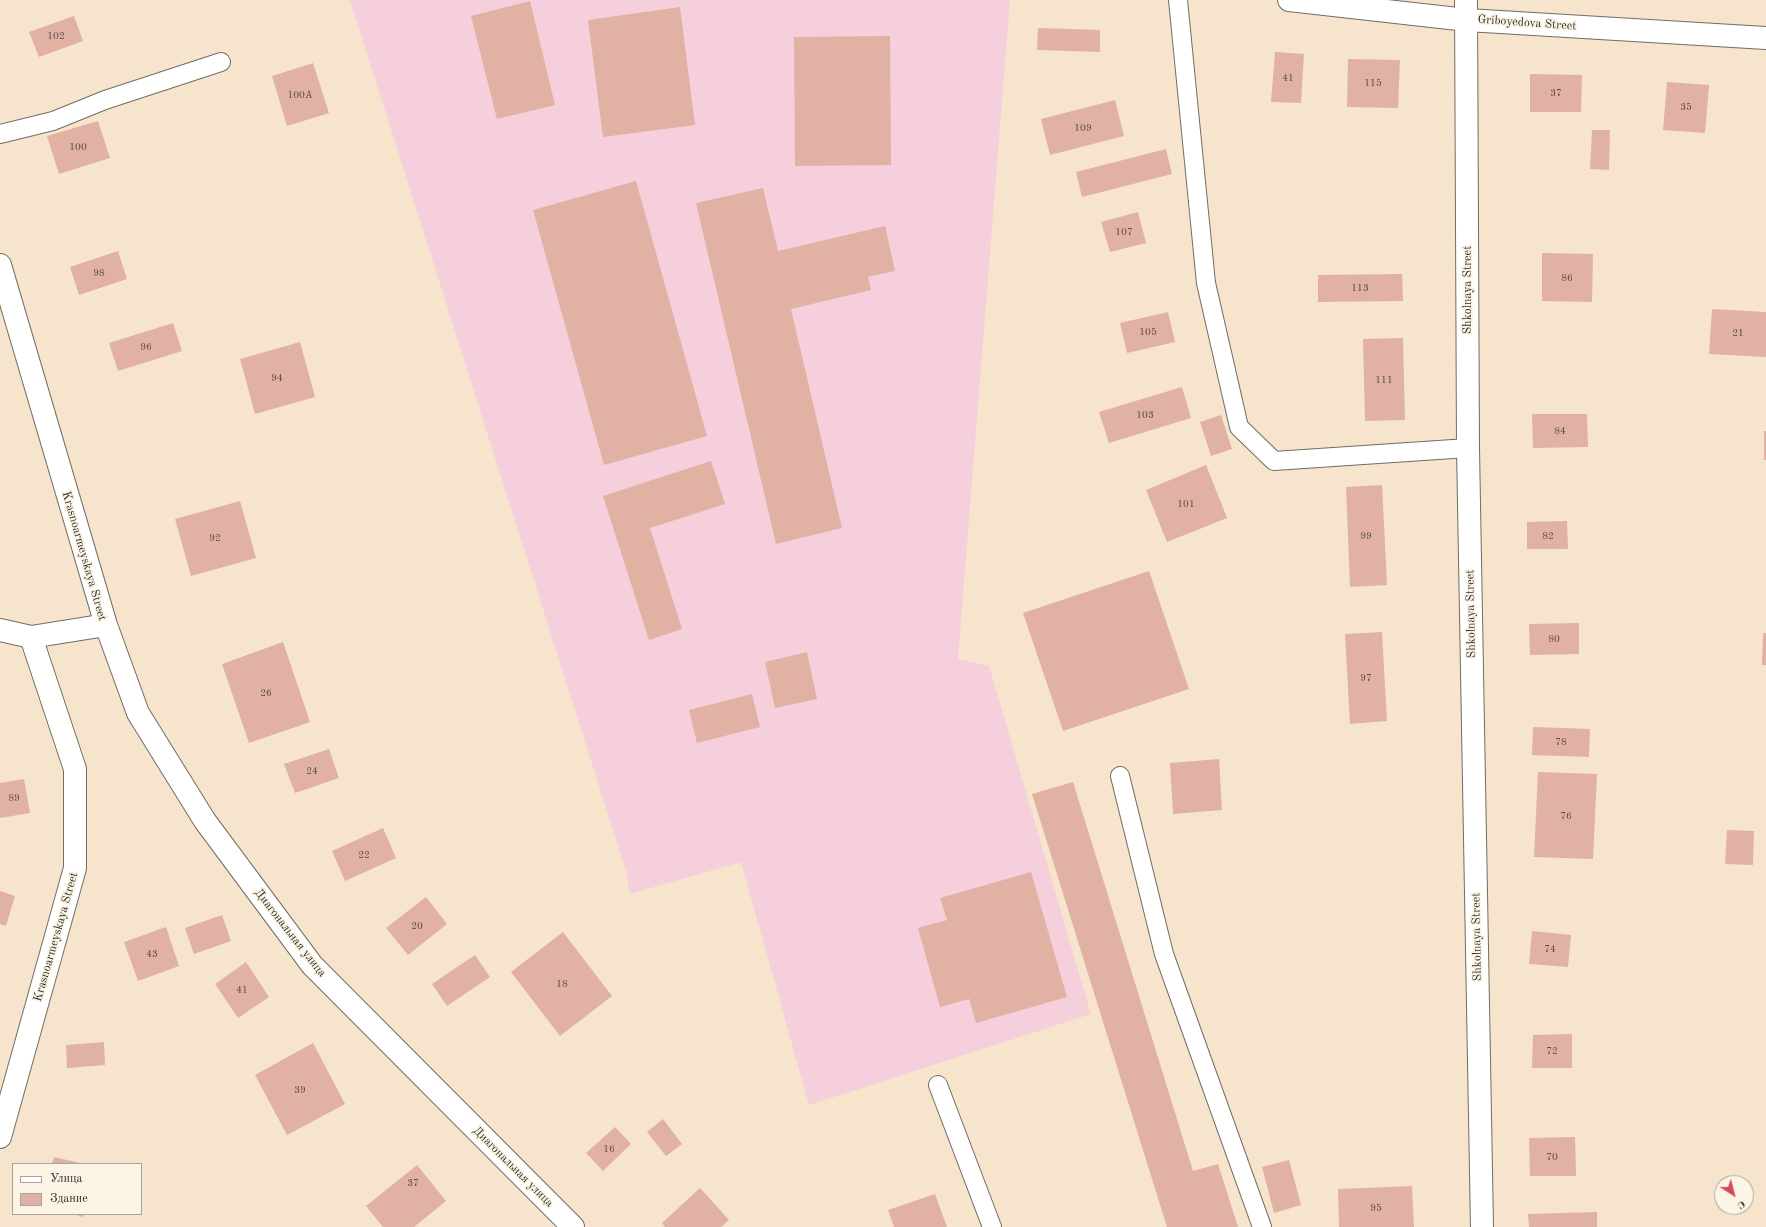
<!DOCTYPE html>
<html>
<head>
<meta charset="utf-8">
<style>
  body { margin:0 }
  #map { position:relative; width:1766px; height:1227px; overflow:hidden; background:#f6e5cc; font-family:"Old Standard TT",serif }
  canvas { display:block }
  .legend { position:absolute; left:12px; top:1163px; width:130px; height:52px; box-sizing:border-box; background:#fcf5e5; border:1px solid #a8a49b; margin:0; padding:5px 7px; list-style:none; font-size:12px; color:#2b2b2b }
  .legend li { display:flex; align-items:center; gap:8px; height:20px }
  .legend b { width:20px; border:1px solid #a8a49b }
  .north { position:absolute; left:1714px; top:1175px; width:40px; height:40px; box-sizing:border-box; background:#fcf5e5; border:1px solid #a8a49b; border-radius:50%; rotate:144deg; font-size:11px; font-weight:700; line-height:16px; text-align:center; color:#2b2b2b }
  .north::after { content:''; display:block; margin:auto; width:14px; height:18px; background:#d1495b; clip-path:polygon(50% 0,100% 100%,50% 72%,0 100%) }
</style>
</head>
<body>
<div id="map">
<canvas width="1766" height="1227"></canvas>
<ul class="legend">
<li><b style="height:5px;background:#fff"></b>Улица</li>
<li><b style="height:11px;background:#e1b1a3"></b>Здание</li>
</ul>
<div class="north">С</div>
</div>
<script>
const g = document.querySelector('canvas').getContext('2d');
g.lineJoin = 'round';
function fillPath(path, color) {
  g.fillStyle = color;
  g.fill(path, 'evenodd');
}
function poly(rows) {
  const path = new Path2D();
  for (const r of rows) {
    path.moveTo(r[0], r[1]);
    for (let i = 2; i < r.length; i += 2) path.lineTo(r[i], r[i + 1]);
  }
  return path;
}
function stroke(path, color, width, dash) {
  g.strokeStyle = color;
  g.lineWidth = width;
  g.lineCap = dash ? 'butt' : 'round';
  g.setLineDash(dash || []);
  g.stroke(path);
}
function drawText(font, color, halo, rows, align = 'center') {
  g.font = font + ' "Old Standard TT",serif';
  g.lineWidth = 3.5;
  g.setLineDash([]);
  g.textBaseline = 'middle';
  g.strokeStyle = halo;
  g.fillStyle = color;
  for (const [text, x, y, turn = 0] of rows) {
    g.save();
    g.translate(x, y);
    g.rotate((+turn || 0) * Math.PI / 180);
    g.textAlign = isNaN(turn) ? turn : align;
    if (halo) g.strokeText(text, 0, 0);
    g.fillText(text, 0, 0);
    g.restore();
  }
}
fillPath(poly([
  [350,0,1010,0,958,659,989,666,1091,1014,809,1105,741,862,630,894,626,871]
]), '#f5cfdb');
fillPath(poly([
  [530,1,555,105,497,119,471,16],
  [680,7,695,125,603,137,588,20],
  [74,16,83,41,39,57,29,32],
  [1038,28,1100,30,1100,52,1037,50],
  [890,36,891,165,795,166,794,37],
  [1275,52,1304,54,1301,103,1271,102],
  [1348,59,1400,60,1398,108,1347,107],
  [313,63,329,113,287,126,272,76],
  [1530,74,1582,75,1581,112,1530,112],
  [1667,82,1709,85,1705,133,1663,130],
  [1115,100,1124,136,1050,155,1041,119],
  [98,121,110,158,59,174,47,136],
  [1592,130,1610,130,1609,170,1590,169],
  [1166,149,1172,174,1082,197,1076,172],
  [636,181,707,436,604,465,533,210],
  [763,188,778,251,885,226,895,271,868,277,871,290,791,309,842,528,776,544,696,203],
  [1138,212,1146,243,1110,252,1101,222],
  [118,251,127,279,79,295,70,267],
  [1542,253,1593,254,1592,302,1542,301],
  [1402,274,1403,301,1318,302,1318,275],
  [1712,309,1766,312,1766,357,1709,354],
  [1168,312,1175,342,1127,353,1120,323],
  [173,323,182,351,118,371,109,343],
  [1403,338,1405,420,1365,421,1363,339],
  [300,342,315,397,255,414,240,359],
  [1182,387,1191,418,1109,443,1099,412],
  [1532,414,1587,414,1588,447,1533,448],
  [1221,415,1232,449,1211,456,1200,422],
  [1764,431,1766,431,1766,460,1764,460],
  [711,461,725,504,650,528,682,629,649,640,603,496],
  [1206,465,1227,518,1167,542,1146,490],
  [1382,485,1387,585,1350,587,1346,487],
  [240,501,256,558,191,576,175,519],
  [1567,521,1568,549,1527,549,1527,522],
  [1149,571,1189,689,1063,731,1023,613],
  [1579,623,1579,654,1530,655,1529,624],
  [1382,632,1387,721,1350,724,1345,634],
  [1763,633,1766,633,1766,665,1762,665],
  [283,642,310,722,249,743,222,664],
  [807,652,817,699,775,708,765,662],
  [752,694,760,727,697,743,689,710],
  [1533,727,1590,729,1589,757,1532,755],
  [329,749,339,778,295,793,284,764],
  [1219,759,1222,810,1173,814,1170,763],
  [1538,772,1597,774,1593,859,1534,857],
  [24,779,30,813,0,818,0,783],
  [1073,782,1193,1171,1218,1164,1238,1227,1167,1227,1032,794],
  [383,828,396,858,345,881,332,851],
  [1727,830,1754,831,1753,865,1725,864],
  [1031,872,1067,997,976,1023,969,999,940,1007,918,928,947,920,940,898],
  [0,891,15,896,6,926,0,924],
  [426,897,447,924,408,955,386,928],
  [222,915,231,941,194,954,185,928],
  [166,927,179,966,138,981,124,942],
  [1532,931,1571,935,1568,967,1529,964],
  [563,932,612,996,560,1036,511,972],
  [475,955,490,977,447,1006,432,984],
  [246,962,269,997,238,1018,215,984],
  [1572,1034,1572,1068,1532,1068,1533,1035],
  [104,1042,105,1065,67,1068,66,1045],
  [313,1043,345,1104,287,1135,255,1075],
  [663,1119,682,1144,666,1156,647,1132],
  [615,1127,631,1144,603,1171,586,1153],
  [1575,1137,1576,1176,1530,1176,1529,1138],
  [54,1157,80,1163,80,1164,52,1164],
  [1289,1160,1301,1205,1274,1213,1262,1167],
  [417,1165,446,1201,414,1227,383,1227,366,1206],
  [1412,1186,1414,1227,1339,1227,1338,1189],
  [700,1188,729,1220,721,1227,665,1227,662,1223],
  [935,1194,947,1227,894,1227,888,1210],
  [1597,1212,1597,1227,1529,1227,1528,1214],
  [73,1214,84,1214,83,1217]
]), '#e1b1a3');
const service = poly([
  [1178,0,1206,283,1239,427,1274,461,1468,448],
  [0,134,53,121,105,100,221,62],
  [1120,776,1164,954,1262,1227],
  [938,1085,992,1227]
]);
const minor = poly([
  [1289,0,1467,20,1766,38],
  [1466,0,1468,448,1482,1227],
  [0,265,106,625,138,713,205,821,312,965,573,1227],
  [0,630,31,637],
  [0,1137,75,868,75,769,31,637,106,625]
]);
stroke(service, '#726c63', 20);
stroke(minor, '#726c63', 24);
stroke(service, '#fff', 18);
stroke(minor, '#fff', 22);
drawText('10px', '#584c49', null, [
  ["102",56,36],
  ["41",1288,78],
  ["115",1373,83],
  ["37",1556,93],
  ["100А",300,95],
  ["35",1686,107],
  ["109",1083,128],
  ["100",78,147],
  ["107",1124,232],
  ["98",99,273],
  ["86",1567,278],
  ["113",1360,288],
  ["105",1148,332],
  ["21",1738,333],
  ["96",146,347],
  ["94",277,378],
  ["111",1384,380],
  ["103",1145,415],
  ["84",1560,431],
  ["101",1186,504],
  ["99",1366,536],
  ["82",1548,536],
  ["92",215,538],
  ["80",1554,639],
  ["97",1366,678],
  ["26",266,693],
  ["78",1561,742],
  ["24",312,771],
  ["89",14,798],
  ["76",1566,816],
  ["22",364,855],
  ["20",417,926],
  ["74",1550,949],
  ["43",152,954],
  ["18",562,984],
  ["41",242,990],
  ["72",1552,1051],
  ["39",300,1090],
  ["16",609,1149],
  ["70",1552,1157],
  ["37",413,1183],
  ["95",1376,1208]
]);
drawText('12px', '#2b2b2b', '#fcf5e5', [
  ["Griboyedova Street",1527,23,4],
  ["Shkolnaya Street",1468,290,-90],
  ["Krasnoarmeyskaya Street",84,556,74],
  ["Shkolnaya Street",1471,614,-91],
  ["Диагональная улица",290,933,52],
  ["Krasnoarmeyskaya Street",56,937,-74],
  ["Shkolnaya Street",1477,937,-91],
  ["Диагональная улица",513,1167,45]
]);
</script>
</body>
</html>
